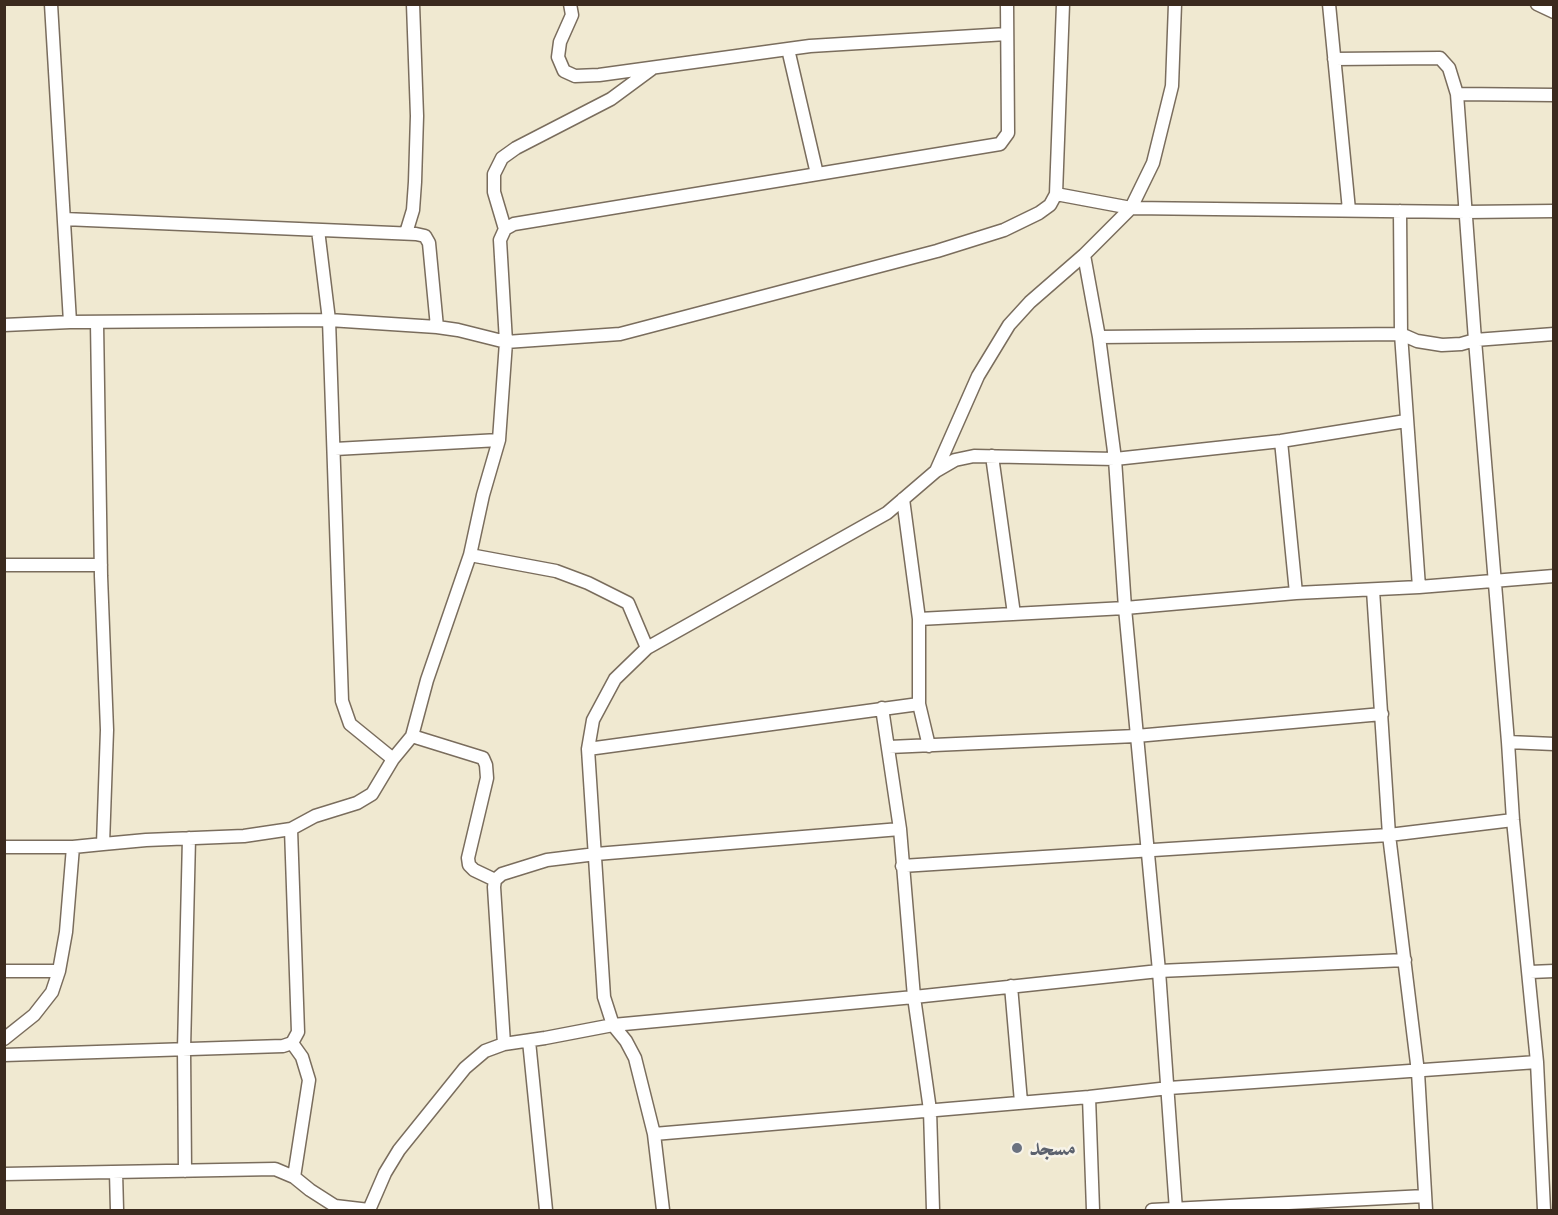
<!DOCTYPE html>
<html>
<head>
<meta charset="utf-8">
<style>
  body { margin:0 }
  #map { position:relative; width:1558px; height:1215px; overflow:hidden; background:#f0e9d1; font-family:"EB Garamond",serif }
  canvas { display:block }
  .frame { position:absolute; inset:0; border:6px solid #3b2a1e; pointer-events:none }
</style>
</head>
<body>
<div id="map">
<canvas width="1558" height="1215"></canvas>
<div class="frame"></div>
</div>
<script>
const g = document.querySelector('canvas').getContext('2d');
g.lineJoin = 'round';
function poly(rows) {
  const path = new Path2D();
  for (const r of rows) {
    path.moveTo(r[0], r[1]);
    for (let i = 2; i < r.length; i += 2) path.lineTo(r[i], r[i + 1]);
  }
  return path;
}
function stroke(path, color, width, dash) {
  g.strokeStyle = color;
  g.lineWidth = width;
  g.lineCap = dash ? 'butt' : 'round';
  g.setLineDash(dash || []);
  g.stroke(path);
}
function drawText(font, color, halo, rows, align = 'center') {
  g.font = font + ' "EB Garamond",Amiri,serif';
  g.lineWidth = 5;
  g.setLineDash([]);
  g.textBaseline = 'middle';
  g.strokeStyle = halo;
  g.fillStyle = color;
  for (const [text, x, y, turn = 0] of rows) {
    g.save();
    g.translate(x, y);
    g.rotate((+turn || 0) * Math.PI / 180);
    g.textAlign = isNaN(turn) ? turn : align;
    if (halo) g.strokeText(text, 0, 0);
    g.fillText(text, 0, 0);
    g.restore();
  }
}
const minor = poly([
  [51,4,70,322],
  [570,4,572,15,560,42,558,57,564,71,575,76,599,75,788,49],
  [1063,4,1056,194,1131,208,1466,212,1554,211],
  [1329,4,1349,210],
  [1537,4,1554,12],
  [1334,59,1440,58,1449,68,1457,94,1475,340,1508,742,1513,820,1537,1062,1544,1210],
  [1457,94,1554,95],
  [817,174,788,49,810,46,1007,34],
  [1400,211,1401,334,1419,587],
  [64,219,416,234,425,236,429,243,437,327],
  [505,229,494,192,494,174,502,158,516,148,611,99,653,68],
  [318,230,329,320,342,701,350,724,393,759],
  [406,233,413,210,415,182,417,116,413,4],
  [1084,255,1099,337,1115,459,1125,608,1159,971,1176,1210],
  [4,325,70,322,329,320,437,327,458,330,506,342,620,334,937,251,1004,230,1039,213,1050,205,1056,194],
  [1099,337,1401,334,1417,341,1442,345,1461,344,1475,340,1554,334],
  [1281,441,1296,593],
  [335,449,499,440],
  [992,456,1014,614],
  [936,471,955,460,974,456,1115,459,1281,441,1406,421],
  [903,499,919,619,919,704,929,746],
  [470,555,556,571,588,583,628,603,647,648],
  [4,565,101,565],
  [1373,590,1389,835,1418,1072,1426,1210],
  [919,619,1125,608,1296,593,1419,587,1554,576],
  [882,708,900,829,914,997,930,1110,933,1210],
  [412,736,483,758,486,765,487,778,468,858,469,865,474,870,495,880],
  [1508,742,1554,744],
  [889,747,1136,736,1382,714],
  [588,749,919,704],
  [103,844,146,840,244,836,291,829,315,816,357,803,372,794,393,759,412,736,427,680,470,555,483,495,499,440,506,342,500,240,505,229,514,224,1000,144,1008,133,1007,4],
  [4,847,73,847,103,844,107,730,101,576,97,323],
  [902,866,1389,835,1513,820],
  [4,971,59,971,66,932,73,847],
  [1530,972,1554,971],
  [1011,986,1021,1102],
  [4,1039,34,1015,52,992,59,971],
  [529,1041,546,1210],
  [292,1043,302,1057,309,1080,294,1177],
  [504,1044,494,887,495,880,502,874,547,860,596,854,900,829],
  [4,1055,283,1046,292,1043,298,1032,291,829],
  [1089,1097,1093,1210],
  [654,1134,1089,1097,1169,1088,1537,1062],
  [185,1171,184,1049,189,838],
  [116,1172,117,1210],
  [4,1174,275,1169,294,1177,310,1190,335,1206,369,1210],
  [369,1210,385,1173,399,1150,465,1068,485,1051,504,1044,545,1038,613,1025,914,997,1159,971,1405,960],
  [663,1210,654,1134,635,1058,626,1041,613,1025,604,997,588,749,593,720,615,679,647,648,887,513,936,471,978,376,1009,325,1030,302,1084,255,1131,208,1153,163,1172,86,1175,4],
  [1152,1210,1425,1196]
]);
stroke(minor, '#7a6d5d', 15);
stroke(minor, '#fff', 12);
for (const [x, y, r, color] of [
  [1017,1148,6,"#6b7280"]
]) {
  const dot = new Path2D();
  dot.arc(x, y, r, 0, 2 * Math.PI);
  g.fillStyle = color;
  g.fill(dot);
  stroke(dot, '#f7f3e8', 2);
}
drawText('bold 24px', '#5b616d', '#f7f3e8', [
  ["مسجد",1029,1148]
], 'left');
</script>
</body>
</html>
